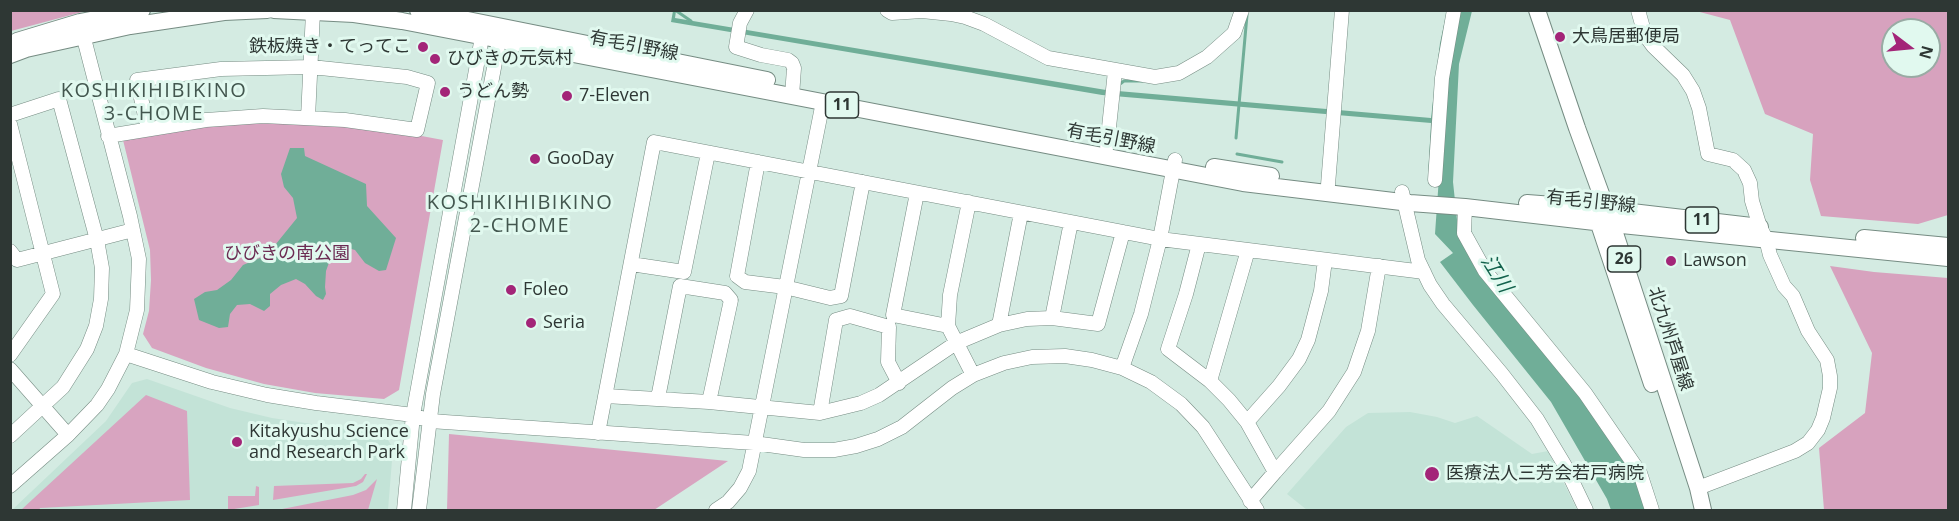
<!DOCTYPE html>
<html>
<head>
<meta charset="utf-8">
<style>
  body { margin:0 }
  #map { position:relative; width:1959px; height:521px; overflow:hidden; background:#d4ebe2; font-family:"Open Sans",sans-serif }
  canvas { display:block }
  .frame { position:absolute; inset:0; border:12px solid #2e3734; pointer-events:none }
  .north { position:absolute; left:1881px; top:18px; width:60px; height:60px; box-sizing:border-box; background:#e1f9ef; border:2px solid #99aba4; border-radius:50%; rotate:106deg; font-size:16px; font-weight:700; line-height:24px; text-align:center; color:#2e3734 }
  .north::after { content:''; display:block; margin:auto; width:21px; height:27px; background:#a32578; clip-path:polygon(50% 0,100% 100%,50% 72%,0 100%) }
</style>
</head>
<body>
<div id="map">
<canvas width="1959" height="521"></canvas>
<div class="frame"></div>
<div class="north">N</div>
</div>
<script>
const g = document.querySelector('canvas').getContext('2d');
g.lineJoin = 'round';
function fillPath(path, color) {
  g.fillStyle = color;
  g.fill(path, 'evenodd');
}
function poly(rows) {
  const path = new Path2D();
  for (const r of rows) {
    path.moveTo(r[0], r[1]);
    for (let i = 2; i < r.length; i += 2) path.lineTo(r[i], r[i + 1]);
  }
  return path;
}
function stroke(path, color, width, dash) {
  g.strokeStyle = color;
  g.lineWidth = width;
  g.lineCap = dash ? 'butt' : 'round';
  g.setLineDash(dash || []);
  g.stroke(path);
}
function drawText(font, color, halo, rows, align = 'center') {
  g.font = font + ' "Open Sans","Noto Sans JP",sans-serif';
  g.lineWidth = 6;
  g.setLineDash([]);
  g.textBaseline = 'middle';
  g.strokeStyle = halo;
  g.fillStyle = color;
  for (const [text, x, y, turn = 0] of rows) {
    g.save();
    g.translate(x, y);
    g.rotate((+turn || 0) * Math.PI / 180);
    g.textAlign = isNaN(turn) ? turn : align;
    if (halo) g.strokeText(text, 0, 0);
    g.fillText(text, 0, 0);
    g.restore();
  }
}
fillPath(poly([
  [147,379,230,408,272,418,385,435,393,448,388,510,12,510,106,421,132,383],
  [1410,412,1437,417,1455,423,1477,416,1532,454,1548,451,1577,510,1307,510,1287,494,1346,427,1368,413]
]), '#c3e3d7');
fillPath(poly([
  [317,122,384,129,443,140,399,390,384,399,315,393,264,384,206,368,152,348,143,334,149,311,151,280,150,250,123,140,214,124],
  [146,395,187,411,190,500,40,508,39,510,21,510],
  [449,434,728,461,654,510,447,510],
  [365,474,367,474,363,482,356,486,273,500,274,486,353,483,361,479],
  [377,479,368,510,277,510,353,495,366,490],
  [256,486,259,487,259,505,228,510,228,496,255,496]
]), '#d8a4c0');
fillPath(poly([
  [11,10,86,10,86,11,11,31],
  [1696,11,1948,11,1948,215,1918,224,1821,216,1810,180,1813,134,1765,114,1730,20],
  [1893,30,1929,30,1929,66,1893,66],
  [1830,266,1874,272,1948,278,1948,510,1824,510,1819,448,1865,413,1872,353]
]), '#d7a2be');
fillPath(poly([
  [673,11,676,11,675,18,1106,90,1431,118,1440,43,1447,11,1472,11,1459,64,1453,182,1458,229,1587,401,1633,471,1647,510,1611,510,1607,499,1551,402,1473,305,1440,262,1453,253,1435,234,1439,177,1428,178,1431,123,1102,95,671,22],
  [290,148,304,148,305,156,366,184,367,206,396,238,386,270,379,271,365,263,355,250,341,246,332,254,326,271,325,287,326,294,323,300,316,296,305,284,296,279,281,285,270,294,270,306,264,311,250,304,237,305,230,314,228,327,219,328,199,320,194,299,205,292,217,290,231,280,243,265,267,255,297,218,293,198,284,187,281,174]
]), '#70ae98');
stroke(poly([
  [675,10,691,21],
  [1120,84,1124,81,1142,81],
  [1115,129,1149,137],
  [1236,138,1247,15],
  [1237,154,1282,162]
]), '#70ae98', 3);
const minor = poly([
  [747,10,740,23,736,47,761,55,788,60,792,63,794,68,792,96],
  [887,10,892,13,922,11,951,14,965,17,984,24,1048,58,1155,77,1179,73,1207,57,1234,33,1242,10],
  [1638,10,1645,35,1653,46,1683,75,1693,91,1699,108,1708,154,1733,160,1744,170,1750,183,1752,201,1760,227,1766,239,1770,255,1784,286,1793,296,1808,331,1827,360,1830,376,1830,388,1823,418,1818,430,1808,443,1795,451,1698,488],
  [10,115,59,99,97,240,102,268,101,299,96,326,87,349,63,387,10,436],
  [308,118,313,12],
  [10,124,53,294,10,355],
  [108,136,206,120,263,116,345,120,417,130,428,83,407,77,311,67,221,69,137,80,148,129],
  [1107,146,1115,71],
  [758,162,737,276,745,282,785,287,830,298,841,296,863,182],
  [1435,180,1442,78,1454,10],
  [1328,185,1342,10],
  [1402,192,1418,260,1430,285,1443,304,1502,374,1537,419,1564,464,1586,510],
  [917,193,893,315,948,326],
  [969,202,950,295,948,326,973,375],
  [1465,207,1464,233,1485,271,1585,393,1640,473,1652,510],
  [1199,244,1186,294,1168,349,1210,381,1229,400,1247,422,1275,472,1250,501],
  [10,251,17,260,133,230],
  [631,264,684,272,708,153],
  [1052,318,1071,222],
  [999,325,1021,213],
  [126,354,212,382,267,395,316,403,413,415,430,421,754,443,804,450,834,450,856,446,878,439,902,427,952,388,973,375,1004,363,1032,357,1065,356,1092,360,1122,368,1151,382,1181,404,1203,427,1257,510],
  [1122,368,1141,314,1160,239,1175,160],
  [10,369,68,435],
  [1210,381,1248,250],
  [605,396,709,402,820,413,861,403,879,395,956,343,999,325,1027,319,1052,318,1098,324,1123,232],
  [658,398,680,286,725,293,731,300,709,402],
  [820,413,836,320,850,316,889,327,888,362,899,383],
  [1247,422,1279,386,1299,359,1308,340,1321,291,1325,260],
  [598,433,654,142,1160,239,1424,272],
  [1275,472,1329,411,1354,372,1368,331,1379,266],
  [10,486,68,435,97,405,108,389,126,354,137,310,139,259,130,216,81,27],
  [404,510,413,415,482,37,489,32],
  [419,510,433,394,499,41,499,30],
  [716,510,728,502,740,488,749,471,823,102]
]);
const major = poly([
  [274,10,354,14,402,21,1243,183,1410,203,1465,207,1612,224,1948,258],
  [418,10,767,80],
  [1537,10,1577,128,1612,224,1698,488,1703,510],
  [17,41,80,22,142,10],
  [10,55,26,49,130,26,224,12,267,10],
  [1214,167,1271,176],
  [1527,203,1606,209,1760,227],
  [1596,215,1652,384],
  [1864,238,1948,246]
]);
stroke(minor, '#768c83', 15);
stroke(major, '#768c83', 18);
stroke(minor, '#fff', 14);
stroke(major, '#fff', 16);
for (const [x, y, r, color] of [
  [1560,37,6,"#a32578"],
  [423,47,6,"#a32578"],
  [435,59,6,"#a32578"],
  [445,92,6,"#a32578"],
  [567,96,6,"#a32578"],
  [535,159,6,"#a32578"],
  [1671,261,6,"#a32578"],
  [511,290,6,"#a32578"],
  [531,323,6,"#a32578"],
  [237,442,6,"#a32578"],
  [1432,474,8,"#a32578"]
]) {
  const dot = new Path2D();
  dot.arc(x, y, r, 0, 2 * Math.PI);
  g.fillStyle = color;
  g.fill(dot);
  stroke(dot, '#e1f9ef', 2);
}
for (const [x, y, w] of [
  [842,105,33],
  [1702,220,33],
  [1624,259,33]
]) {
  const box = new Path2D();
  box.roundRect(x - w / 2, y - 13, w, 26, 4.5);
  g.fillStyle = '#e1f9ef';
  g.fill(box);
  stroke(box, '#2e3734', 1.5);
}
drawText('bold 16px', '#2e3734', null, [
  ["11",842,105],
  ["11",1702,220],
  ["26",1624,259]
]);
drawText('18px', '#2e3734', '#e1f9ef', [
  ["大鳥居郵便局",1572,37],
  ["鉄板焼き・てってこ",411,47,"right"],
  ["ひびきの元気村",447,59],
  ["うどん勢",457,92],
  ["7-Eleven",579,96],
  ["GooDay",547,159],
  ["Lawson",1683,261],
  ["Foleo",523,290],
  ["Seria",543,323],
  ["Kitakyushu Science",249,432],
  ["and Research Park",249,453],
  ["医療法人三芳会若戸病院",1446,474]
], 'left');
drawText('18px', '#2e3734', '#e1f9ef', [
  ["有毛引野線",634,46,11],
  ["有毛引野線",1111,139,11],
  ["有毛引野線",1591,202,6],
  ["北九州芦屋線",1670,339,72]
]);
drawText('18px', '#6c2c53', '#e1f9ef', [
  ["ひびきの南公園",287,254]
]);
g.letterSpacing = '1.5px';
drawText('20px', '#43574f', '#e1f9ef', [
  ["KOSHIKIHIBIKINO",154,91],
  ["3-CHOME",154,114],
  ["KOSHIKIHIBIKINO",520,203],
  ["2-CHOME",520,226]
]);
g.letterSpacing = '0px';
drawText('italic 20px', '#13634d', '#e1f9ef', [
  ["江川",1496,274,58]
]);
</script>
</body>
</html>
